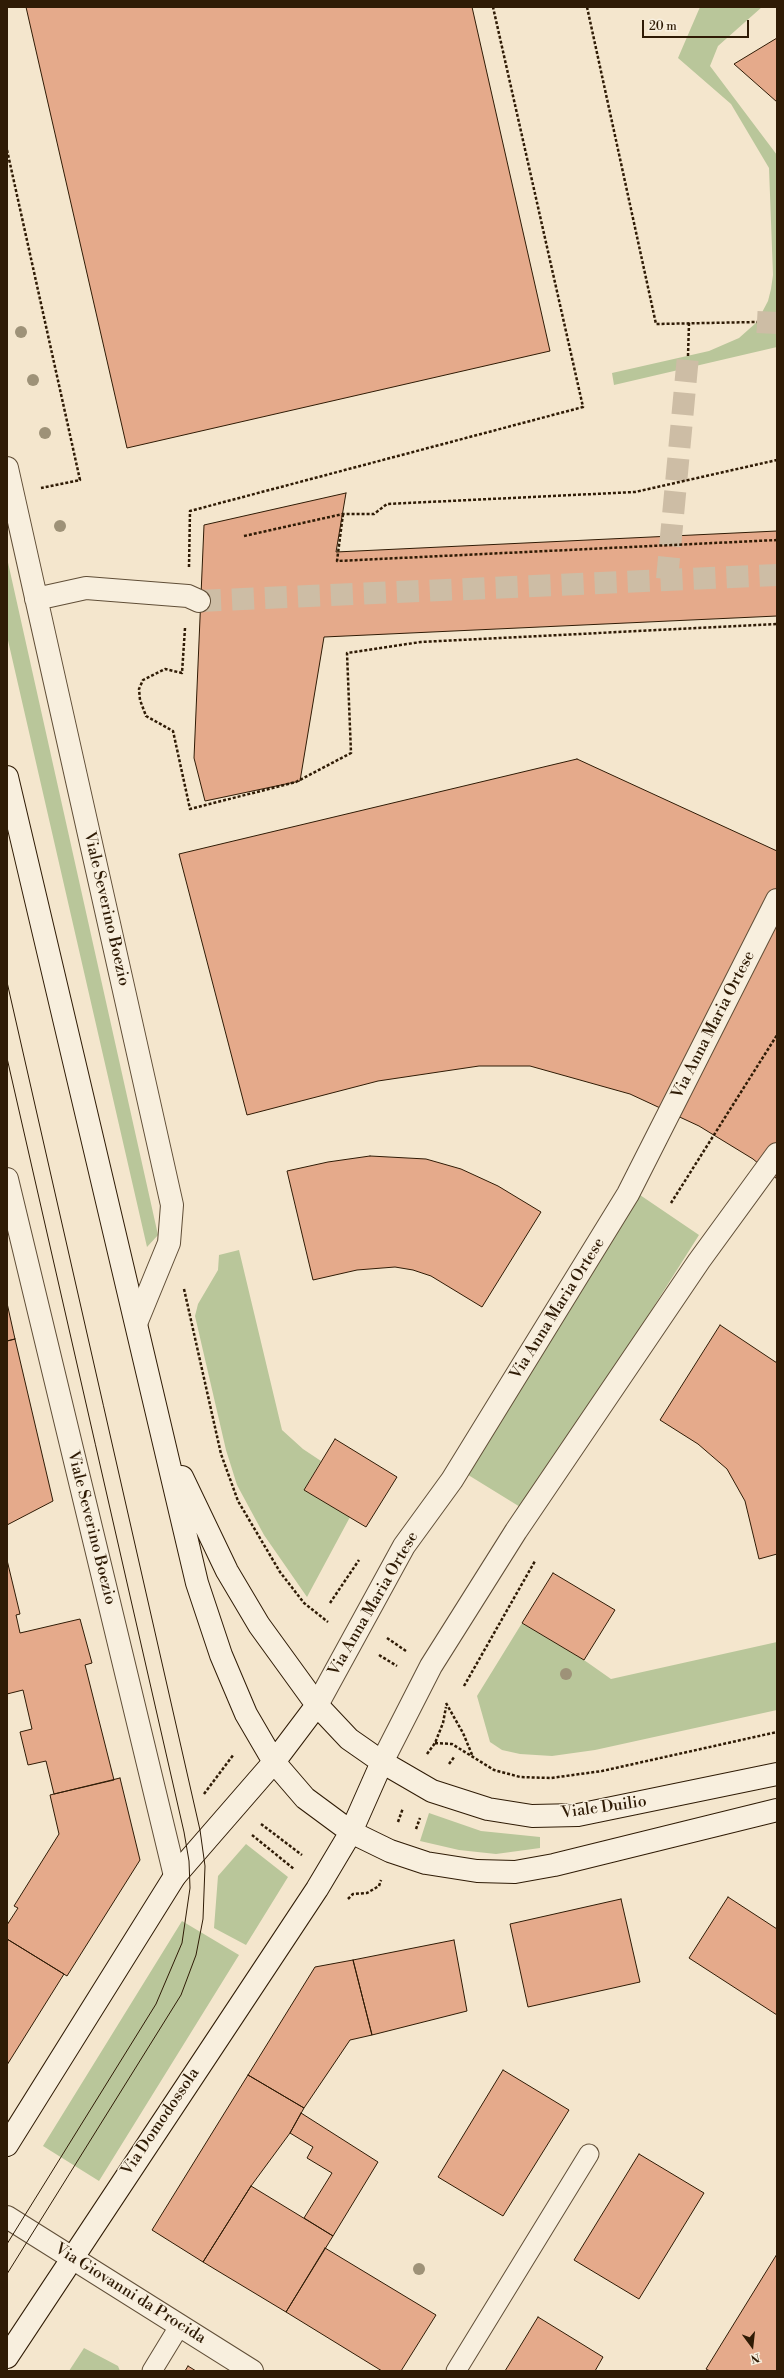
<!DOCTYPE html>
<html>
<head>
<meta charset="utf-8">
<style>
  body { margin:0 }
  #map { position:relative; width:784px; height:2378px; overflow:hidden; background:#f4e6cd; font-family:"Libre Bodoni",serif }
  canvas { display:block }
  .frame { position:absolute; inset:0; border:8px solid #2f1b05; pointer-events:none }
  .north { position:absolute; left:732px; top:2326px; width:40px; height:40px; -webkit-text-stroke:3px #f8efde; paint-order:stroke; rotate:165deg; font-size:11px; font-weight:700; line-height:16px; text-align:center; color:#2f1b05 }
  .north::after { content:''; display:block; margin:auto; width:14px; height:18px; background:#2f1b05; clip-path:polygon(50% 0,100% 100%,50% 72%,0 100%) }
  .scale { position:absolute; left:642px; top:20px; width:107px; height:18px; box-sizing:border-box; border:2px solid #2f1b05; border-top:0; padding-left:5px; font-size:12px; line-height:14px; white-space:nowrap; color:#2f1b05; -webkit-text-stroke:3px #f8efde; paint-order:stroke }
</style>
</head>
<body>
<div id="map">
<canvas width="784" height="2378"></canvas>
<div class="frame"></div>
<div class="north">N</div>
<div class="scale">20 m</div>
</div>
<script>
const g = document.querySelector('canvas').getContext('2d');
g.lineJoin = 'round';
function fillPath(path, color) {
  g.fillStyle = color;
  g.fill(path, 'evenodd');
}
function poly(rows) {
  const path = new Path2D();
  for (const r of rows) {
    path.moveTo(r[0], r[1]);
    for (let i = 2; i < r.length; i += 2) path.lineTo(r[i], r[i + 1]);
  }
  return path;
}
function stroke(path, color, width, dash) {
  g.strokeStyle = color;
  g.lineWidth = width;
  g.lineCap = dash ? 'butt' : 'round';
  g.setLineDash(dash || []);
  g.stroke(path);
}
function drawText(font, color, halo, rows, align = 'center') {
  g.font = font + ' "Libre Bodoni",serif';
  g.lineWidth = 3;
  g.setLineDash([]);
  g.textBaseline = 'middle';
  g.strokeStyle = halo;
  g.fillStyle = color;
  for (const [text, x, y, turn = 0] of rows) {
    g.save();
    g.translate(x, y);
    g.rotate((+turn || 0) * Math.PI / 180);
    g.textAlign = isNaN(turn) ? turn : align;
    if (halo) g.strokeText(text, 0, 0);
    g.fillText(text, 0, 0);
    g.restore();
  }
}
fillPath(poly([
  [700,7,762,7,718,46,710,66,777,155,777,347,614,385,612,373,709,351,739,338,757,322,768,301,771,289,773,275,769,168,731,104,678,58],
  [7,558,158,1235,147,1247,7,636],
  [640,1195,699,1235,525,1510,465,1473],
  [239,1250,282,1430,303,1449,321,1461,304,1490,350,1517,307,1597,264,1535,237,1485,226,1450,195,1316,198,1304,218,1270,219,1255],
  [522,1623,584,1660,611,1679,777,1642,777,1710,595,1750,552,1756,520,1754,502,1750,490,1742,477,1696],
  [429,1813,481,1831,540,1837,540,1848,496,1854,459,1850,420,1841],
  [246,1844,288,1877,246,1945,214,1928,218,1876],
  [182,1921,239,1955,99,2181,43,2146],
  [84,2348,118,2366,120,2371,69,2371]
]), '#b9c69a');
const building = poly([
  [26,7,472,7,550,351,127,448,26,7],
  [777,38,777,102,734,64,777,38],
  [346,493,336,552,777,531,777,616,324,637,300,781,205,801,194,758,204,525,346,493],
  [577,759,777,851,777,1179,753,1159,699,1126,630,1094,530,1066,479,1066,378,1081,247,1115,179,854,577,759],
  [370,1156,426,1159,461,1169,498,1186,541,1212,482,1307,431,1276,413,1270,395,1267,357,1270,313,1280,287,1171,328,1162,370,1156],
  [7,1303,15,1339,7,1341,7,1303],
  [720,1325,777,1363,777,1554,759,1559,745,1501,727,1469,698,1444,660,1420,720,1325],
  [15,1339,53,1501,7,1525,7,1341,15,1339],
  [335,1439,397,1477,366,1527,304,1490,335,1439],
  [7,1560,20,1614,16,1615,20,1633,80,1619,92,1663,85,1665,114,1780,54,1794,46,1761,28,1765,20,1732,32,1729,23,1690,7,1694,7,1560],
  [553,1573,615,1610,584,1660,522,1623,553,1573],
  [120,1778,140,1860,67,1976,7,1939,7,1925,18,1908,14,1906,59,1834,50,1795,120,1778],
  [728,1897,777,1929,777,2015,689,1958,728,1897],
  [621,1899,640,1982,528,2007,510,1924,621,1899],
  [7,1939,64,1974,7,2065,7,1939],
  [454,1940,467,2011,372,2035,353,1960,454,1940],
  [353,1960,372,2035,350,2040,304,2108,248,2075,315,1967,353,1960],
  [503,2070,569,2110,503,2216,438,2177,503,2070],
  [248,2075,304,2108,290,2133,251,2186,203,2262,152,2230,248,2075],
  [301,2113,378,2162,333,2236,304,2218,332,2173,307,2158,313,2147,290,2133,301,2113],
  [639,2154,704,2193,639,2299,574,2260,639,2154],
  [251,2186,333,2236,286,2312,203,2262,251,2186],
  [325,2248,436,2315,401,2371,382,2371,286,2312,325,2248],
  [777,2254,777,2371,710,2371,706,2369,777,2254],
  [538,2317,603,2357,595,2371,505,2371,538,2317],
  [188,2366,196,2371,185,2371,188,2366]
]);
fillPath(building, '#e5aa8b');
stroke(building, '#2f1b05', 1);
stroke(poly([
  [757,322,777,323],
  [667,579,688,356],
  [199,601,777,575]
]), '#cdbda5', 22, [22, 11]);
const lane = poly([
  [152,2371,180,2325],
  [456,2371,589,2154]
]);
const street = poly([
  [7,468,172,1205,169,1243,137,1321],
  [36,599,86,588,188,596,199,601],
  [7,1179,175,1876],
  [317,1705,404,1546,452,1480,628,1194,777,900],
  [382,1762,431,1666,516,1531,699,1261,777,1154],
  [7,2217,252,2371]
]);
const secondary = poly([
  [7,777,197,1583,221,1655,246,1714,274,1762,305,1798,351,1832,390,1851,426,1863,477,1871,515,1872,554,1865,777,1810],
  [182,1477,227,1571,259,1625,317,1705,349,1739,382,1762,432,1791,488,1809,532,1816,578,1815,777,1774],
  [7,2145,175,1876,274,1762,317,1705],
  [7,2357,317,1889,351,1832,382,1762]
]);
stroke(lane, '#604e37', 21);
stroke(street, '#604e37', 24);
stroke(secondary, '#2f1b05', 24);
stroke(poly([
  [587,7,656,324,757,322],
  [7,150,80,480,41,488],
  [688,356,689,323],
  [343,514,337,561,777,540],
  [244,536,343,514,374,514,387,504,635,492,777,460],
  [189,567,190,511,583,407,493,7],
  [185,628,182,673,165,669,143,680,139,689,140,700,146,716,173,731,190,809,296,782,351,753,347,653,421,642,777,624],
  [671,1203,777,1035],
  [184,1289,221,1454,238,1501,280,1572,304,1603,328,1622],
  [330,1603,359,1560],
  [387,1638,406,1651],
  [379,1655,397,1666],
  [464,1686,535,1561],
  [446,1703,463,1733,473,1757],
  [435,1743,452,1744,494,1770,520,1777,551,1778,602,1771,777,1732],
  [427,1754,435,1743,443,1723,446,1707],
  [449,1764,455,1756],
  [204,1794,234,1754],
  [398,1822,403,1808],
  [261,1824,302,1855],
  [416,1829,420,1818],
  [252,1835,294,1869],
  [348,1899,353,1894,367,1893,379,1886,381,1880]
]), '#2f1b05', 2.5, [3, 2]);
stroke(lane, '#f8efde', 19);
stroke(street, '#f8efde', 22);
stroke(secondary, '#f8efde', 22);
stroke(poly([
  [7,982,200,1830,205,1866,203,1919,196,1955,181,1995,7,2274],
  [7,1058,184,1832,189,1861,190,1888,182,1943,156,2004,7,2244]
]), '#2f1b05', 1);
g.fillStyle = '#9e9278';
for (const [x, y] of [
  [21,332],
  [33,380],
  [45,433],
  [60,526],
  [566,1674],
  [419,2269]
]) {
  g.beginPath();
  g.arc(x, y, 6, 0, 2 * Math.PI);
  g.fill();
}
drawText('16px', '#2f1b05', '#f8efde', [
  ["Viale Severino Boezio",106,909,77],
  ["Via Anna Maria Ortese",714,1025,-63],
  ["Via Anna Maria Ortese",558,1309,-58],
  ["Viale Severino Boezio",91,1528,76],
  ["Via Anna Maria Ortese",374,1604,-60],
  ["Viale Duilio",604,1808,-8],
  ["Via Domodossola",161,2122,-56],
  ["Via Giovanni da Procida",130,2294,32]
]);
</script>
</body>
</html>
